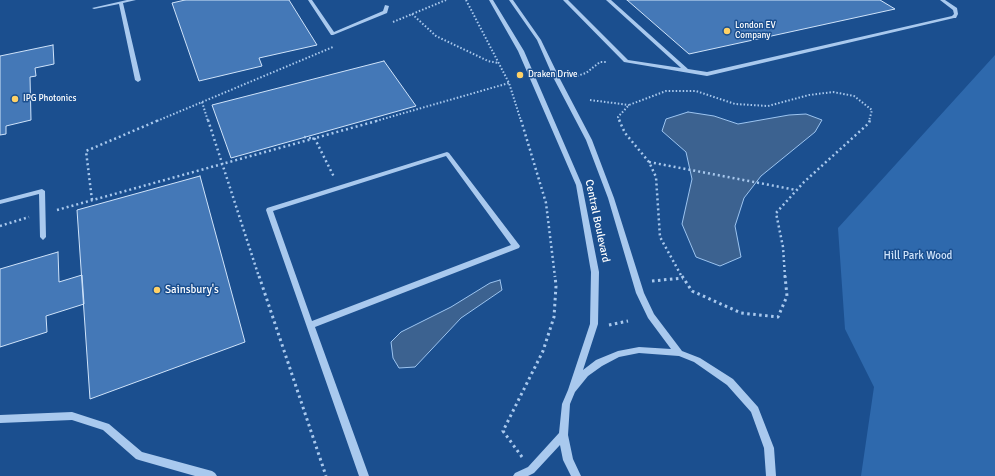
<!DOCTYPE html>
<html>
<head>
<meta charset="utf-8">
<style>
  body { margin:0 }
  canvas { display:block; background:#1b4f8f }
</style>
</head>
<body>
<canvas width="995" height="476"></canvas>
<script>
const g = document.querySelector('canvas').getContext('2d');
g.lineJoin = 'round';
function fillPath(path, color) {
  g.fillStyle = color;
  g.fill(path, 'evenodd');
}
function poly(rows) {
  const path = new Path2D();
  for (const r of rows) {
    path.moveTo(r[0], r[1]);
    for (let i = 2; i < r.length; i += 2) path.lineTo(r[i], r[i + 1]);
  }
  return path;
}
function stroke(path, color, width, dash) {
  g.strokeStyle = color;
  g.lineWidth = width;
  g.lineCap = dash ? 'butt' : 'round';
  g.setLineDash(dash || []);
  g.stroke(path);
}
function drawText(font, color, halo, rows, align = 'center') {
  g.font = font + ' Signika,sans-serif';
  g.lineWidth = 3;
  g.setLineDash([]);
  g.textBaseline = 'middle';
  g.strokeStyle = halo;
  g.fillStyle = color;
  for (const [text, x, y, turn = 0] of rows) {
    g.save();
    g.translate(x, y);
    g.rotate((+turn || 0) * Math.PI / 180);
    g.textAlign = isNaN(turn) ? turn : align;
    if (halo) g.strokeText(text, 0, 0);
    g.fillText(text, 0, 0);
    g.restore();
  }
}
fillPath(poly([
  [995,55,995,476,861,476,874,387,845,329,838,228]
]), '#2e69ad');
const water = poly([
  [688,112,714,116,738,124,789,115,806,114,822,120,815,132,761,176,744,198,735,226,741,257,720,266,696,257,682,224,692,179,686,152,662,131,666,119,688,112],
  [500,280,502,290,461,318,415,367,399,368,393,358,391,342,401,332,451,307,490,283,500,280]
]);
fillPath(water, '#3c6290');
stroke(water, '#9cc4f0', 1);
const building = poly([
  [185,0,289,0,317,45,259,58,262,66,199,81,172,3,185,0],
  [627,0,880,0,895,9,689,54,627,0],
  [53,45,54,64,35,68,36,76,30,77,31,120,6,126,6,134,0,135,0,56,53,45],
  [384,61,416,106,231,158,212,105,384,61],
  [200,176,245,342,90,399,77,210,200,176],
  [58,252,59,282,82,275,84,304,46,316,47,332,0,347,0,269,58,252]
]);
fillPath(building, '#4478b7');
stroke(building, '#cfe3fa', 1);
stroke(poly([
  [466,0,509,83,521,121],
  [412,14,436,36,488,61,498,63],
  [393,22,446,0],
  [577,76,586,73,600,62,607,62],
  [590,100,629,105],
  [202,102,208,121],
  [157,121,333,47],
  [376,121,509,83],
  [620,121,618,117,629,105,666,91,696,91,735,104,768,106,809,95,833,92,854,96,872,110,869,121]
]), '#a9c9ee', 2, [1.5, 2]);
stroke(poly([
  [208,120,259,277],
  [521,120,546,203,555,277],
  [619,120,625,133,649,162,656,177,660,237,682,277],
  [304,137,315,139,334,177],
  [649,162,796,190],
  [92,200,86,151,159,120],
  [57,210,380,120],
  [0,226,29,217],
  [785,277,783,247,776,213,804,182,869,123,870,120]
]), '#a9c9ee', 2.5, [2, 3]);
stroke(poly([
  [259,276,326,476],
  [682,276,692,291,741,313,778,317,787,296,785,276],
  [652,281,683,278],
  [609,325,628,321],
  [522,457,503,431,543,351,554,317,556,286,555,276]
]), '#a9c9ee', 3, [2.5, 3.5]);
fillPath(poly([
  [127,0,136,0,123,3,141,80,138,82,135,80,119,4,94,9,92,8,127,0],
  [308,0,312,0,334,32,383,11,385,5,389,6,387,13,333,35,331,35,308,0],
  [489,0,493,0,524,51,582,185,599,272,598,324,583,370,596,360,618,351,639,347,671,349,648,318,636,293,608,198,586,140,554,79,537,40,509,0,513,0,541,40,560,79,592,140,614,198,644,293,654,314,682,351,700,358,733,379,758,407,774,448,776,476,766,476,764,448,751,412,727,385,694,362,679,356,639,353,619,357,602,366,588,376,575,392,570,404,568,435,573,459,581,476,571,476,563,460,560,445,534,473,528,476,513,476,515,473,528,467,559,433,562,404,568,390,590,324,591,272,576,185,518,51,489,0],
  [563,0,568,0,628,60,681,68,606,0,611,0,688,69,707,72,952,16,954,14,953,10,940,0,945,0,957,8,958,14,956,18,954,18,707,76,624,62,563,0],
  [447,152,449,153,520,246,519,248,315,327,369,476,359,476,266,210,267,208,447,152],
  [446,156,511,245,312,321,273,211,446,156],
  [42,189,45,191,46,237,43,240,40,237,39,194,0,204,0,200,42,189],
  [72,412,109,424,142,452,212,471,215,473,217,476,195,476,139,460,136,459,103,430,72,420,0,423,0,415,72,412]
]), '#a9c9ee');
for (const [x, y, r, color] of [
  [727,31,4,"#ffd166"],
  [520,75,4,"#ffd166"],
  [15,99,4,"#ffd166"],
  [157,290,4,"#ffd166"]
]) {
  const dot = new Path2D();
  dot.arc(x, y, r, 0, 2 * Math.PI);
  g.fillStyle = color;
  g.fill(dot);
  stroke(dot, '#1b4f8f', 1.5);
}
drawText('9px', '#fff', '#1b4f8f', [
  ["London EV",735,26],
  ["Company",735,36],
  ["Draken Drive",528,75],
  ["IPG Photonics",23,99]
], 'left');
drawText('11px', '#fff', '#1b4f8f', [
  ["Central Boulevard",597,221,78]
]);
drawText('11px', '#cfe3fa', '#1b4f8f', [
  ["Hill Park Wood",918,256]
]);
drawText('11px', '#fff', '#1b4f8f', [
  ["Sainsbury's",165,290]
], 'left');
</script>
</body>
</html>
